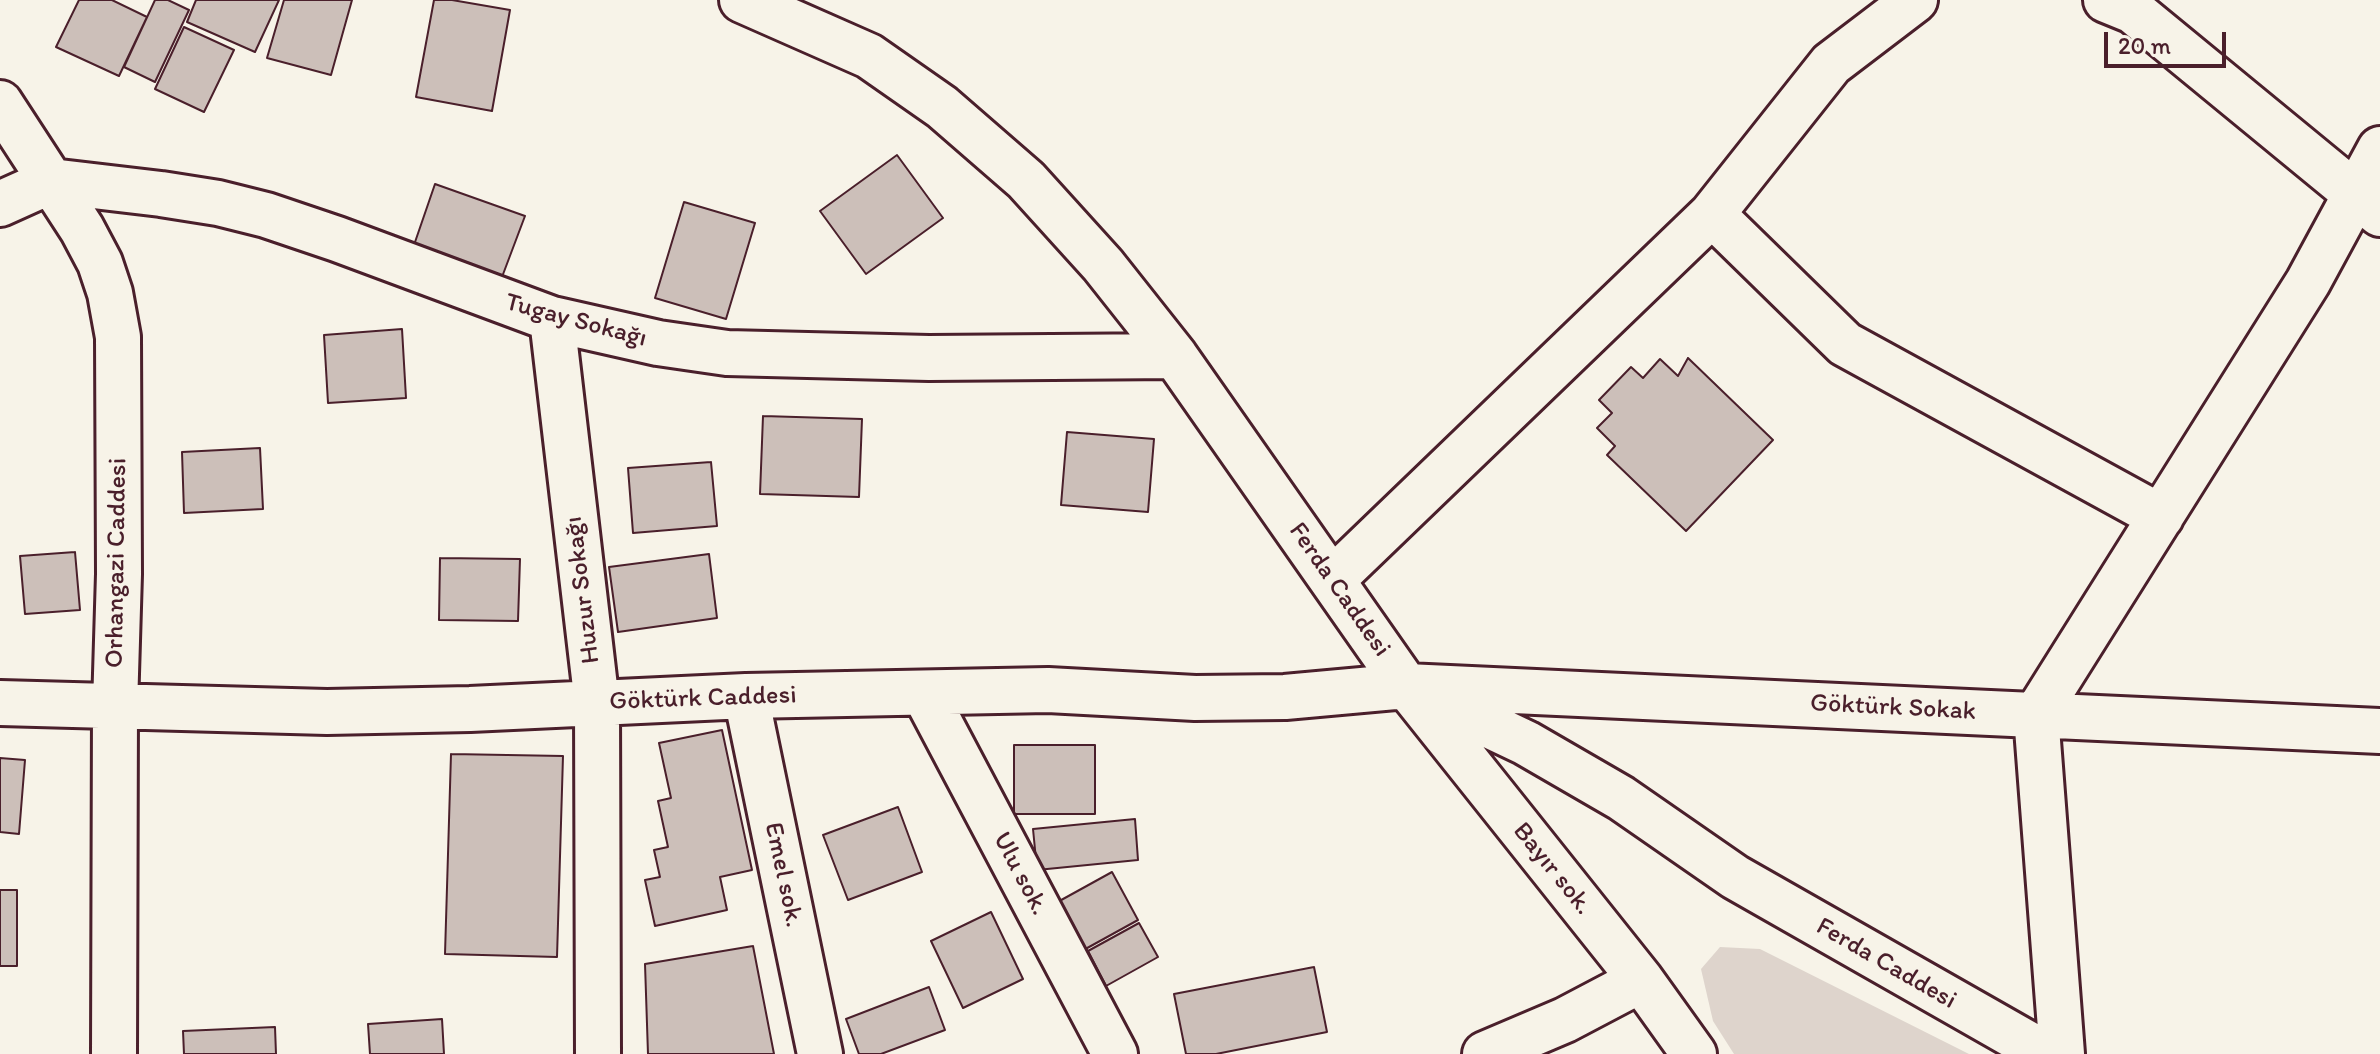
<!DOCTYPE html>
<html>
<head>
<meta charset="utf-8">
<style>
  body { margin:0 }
  #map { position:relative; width:2380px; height:1054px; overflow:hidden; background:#f7f3e8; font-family:Itim,sans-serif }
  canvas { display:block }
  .scale { position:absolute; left:2104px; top:32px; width:122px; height:36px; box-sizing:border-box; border:4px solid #4a1f2b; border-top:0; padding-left:10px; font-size:24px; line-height:28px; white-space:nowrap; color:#4a1f2b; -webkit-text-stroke:6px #f7f3e8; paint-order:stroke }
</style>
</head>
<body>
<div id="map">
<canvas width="2380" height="1054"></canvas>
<div class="scale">20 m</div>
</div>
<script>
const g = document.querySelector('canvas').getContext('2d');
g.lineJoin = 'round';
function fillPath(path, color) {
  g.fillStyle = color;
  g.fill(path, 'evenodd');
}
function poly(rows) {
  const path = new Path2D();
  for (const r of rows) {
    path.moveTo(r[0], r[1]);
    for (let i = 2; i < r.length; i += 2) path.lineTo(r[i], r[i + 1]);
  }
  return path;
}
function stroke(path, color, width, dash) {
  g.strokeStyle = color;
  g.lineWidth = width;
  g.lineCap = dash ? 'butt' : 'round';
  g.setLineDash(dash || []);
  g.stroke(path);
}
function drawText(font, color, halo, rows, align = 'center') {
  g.font = font + ' Itim,sans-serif';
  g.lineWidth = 7;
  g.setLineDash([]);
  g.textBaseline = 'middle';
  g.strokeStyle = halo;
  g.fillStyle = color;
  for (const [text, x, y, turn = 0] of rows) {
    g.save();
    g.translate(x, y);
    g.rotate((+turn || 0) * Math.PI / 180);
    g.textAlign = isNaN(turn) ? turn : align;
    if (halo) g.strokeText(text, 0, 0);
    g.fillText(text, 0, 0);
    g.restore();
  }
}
fillPath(poly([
  [1720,947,1760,949,1969,1054,1734,1054,1713,1021,1701,969]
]), '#ded4cc');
const building = poly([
  [79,0,112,0,147,17,119,76,56,47,79,0],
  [155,0,168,0,189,10,155,82,124,67,155,0],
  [196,0,279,0,255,52,187,22,196,0],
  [284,0,352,0,331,75,267,58,284,0],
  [434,0,452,0,510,10,492,111,416,97,434,0],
  [184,27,234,50,204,112,155,89,184,27],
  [897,155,943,218,866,274,820,211,897,155],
  [435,184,525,216,502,277,414,245,435,184],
  [684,202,755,223,726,319,655,298,684,202],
  [402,329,406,398,328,403,324,335,402,329],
  [1688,358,1773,440,1686,531,1607,455,1615,446,1597,428,1612,413,1599,400,1631,367,1643,378,1660,359,1678,376,1688,358],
  [763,416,862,419,859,497,760,494,763,416],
  [1067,432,1154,439,1148,512,1061,505,1067,432],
  [260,448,263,509,184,513,182,452,260,448],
  [711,462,717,526,633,533,628,468,711,462],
  [75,552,80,610,25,614,20,556,75,552],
  [709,554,717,618,618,632,609,567,709,554],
  [440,558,520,559,518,621,439,620,440,558],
  [722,730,752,870,720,877,727,910,655,926,645,880,660,877,654,850,668,847,658,801,671,798,659,743,722,730],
  [1014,745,1095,745,1095,814,1014,814,1014,745],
  [451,754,563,756,557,957,445,954,451,754],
  [0,758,25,760,19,834,0,832,0,758],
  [898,807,922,872,848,900,823,835,898,807],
  [1135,819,1138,860,1037,870,1033,829,1135,819],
  [1112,872,1138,920,1080,952,1054,904,1112,872],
  [0,890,17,890,17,966,0,966,0,890],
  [991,912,1023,979,963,1008,931,941,991,912],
  [1139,923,1158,957,1106,986,1088,951,1139,923],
  [753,946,774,1054,648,1054,645,964,753,946],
  [1314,967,1327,1032,1216,1054,1186,1054,1174,994,1314,967],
  [929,987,945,1030,881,1054,859,1054,846,1019,929,987],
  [442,1019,444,1054,370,1054,368,1024,442,1019],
  [275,1027,276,1054,184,1054,183,1031,275,1027]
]);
fillPath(building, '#ccbfb9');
stroke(building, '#4a1f2b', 2);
const minor = poly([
  [742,0,869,56,942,107,1026,180,1103,265,1175,356,1406,686,1526,743,1621,798,1735,877,2046,1054],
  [2106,0,2133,11,2380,214],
  [0,103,82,229,100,263,110,293,118,337,119,574,115,707,114,1054],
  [0,204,51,181,161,194,218,203,266,215,337,239,552,319,658,343,727,353,929,358,1175,356],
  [1712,214,1845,344,2161,517],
  [552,319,597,704,598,1054],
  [1332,580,1712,214,1831,64,1915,0],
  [924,693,1115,1054],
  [1413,694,1641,980,1694,1054],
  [746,696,820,1054],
  [0,703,327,712,470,709,746,696,1048,690,1195,698,1285,697,1406,686,2380,731],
  [1485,1054,1565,1020,1641,980],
  [2062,1054,2036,715,2308,282,2380,149]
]);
stroke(minor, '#4a1f2b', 50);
stroke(minor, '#f7f3e8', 44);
drawText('26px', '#4a1f2b', '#f7f3e8', [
  ["Tugay Sokağı",576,321,15],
  ["Orhangazi Caddesi",117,563,-89],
  ["Huzur Sokağı",583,590,-97],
  ["Ferda Caddesi",1339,590,55],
  ["Göktürk Caddesi",703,699,-2],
  ["Göktürk Sokak",1893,708,3],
  ["Bayır sok.",1552,869,51],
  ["Ulu sok.",1020,874,62],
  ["Emel sok.",783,875,78],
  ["Ferda Caddesi",1886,964,30]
]);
</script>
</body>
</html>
